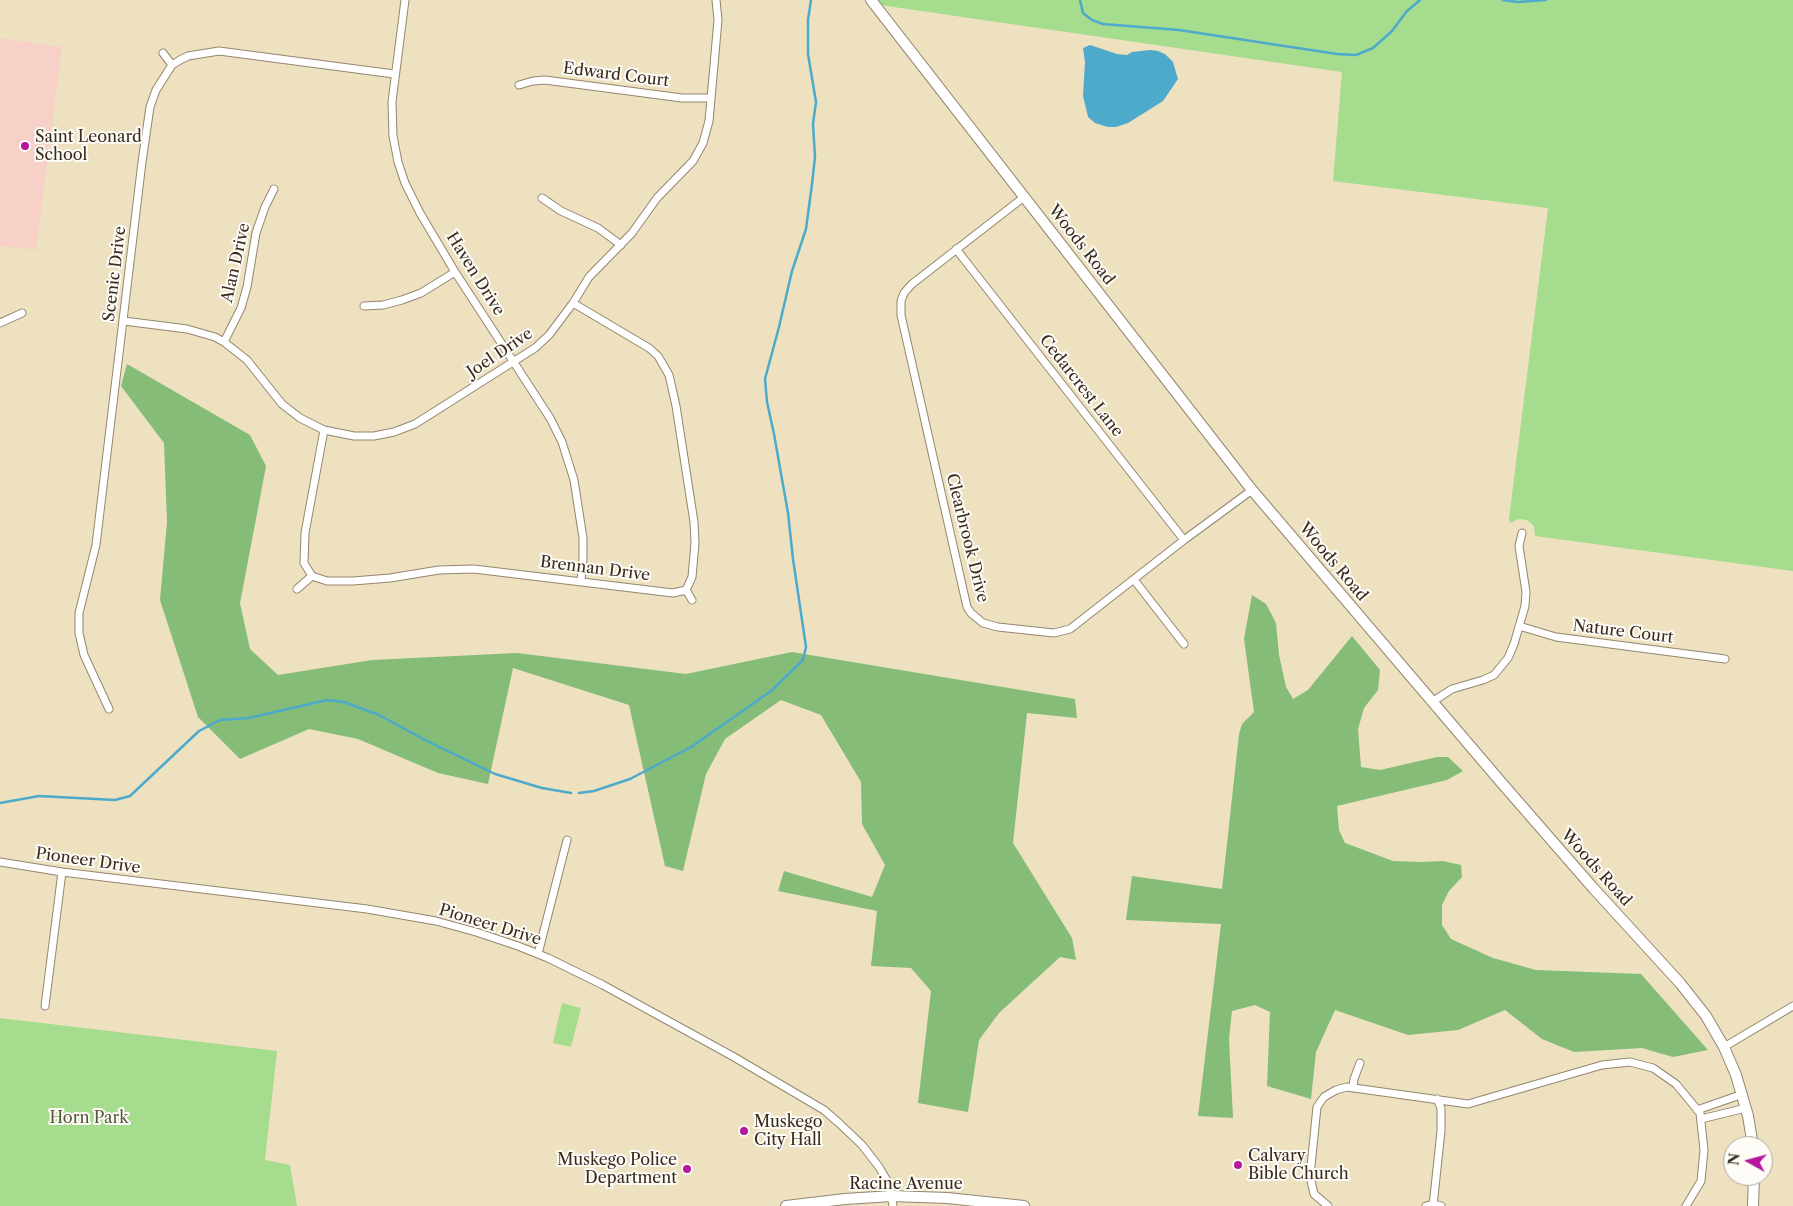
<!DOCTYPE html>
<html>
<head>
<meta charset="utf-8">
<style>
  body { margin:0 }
  #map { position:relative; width:1793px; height:1206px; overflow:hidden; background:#ede1c0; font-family:"Libre Caslon Text",serif }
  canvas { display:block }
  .north { position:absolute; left:1723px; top:1136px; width:50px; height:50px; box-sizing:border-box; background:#fdfcf7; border:1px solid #afa8a0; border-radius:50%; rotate:277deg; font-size:14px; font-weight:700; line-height:20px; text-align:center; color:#3b2a1e }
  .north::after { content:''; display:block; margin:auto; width:18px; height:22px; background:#b5179e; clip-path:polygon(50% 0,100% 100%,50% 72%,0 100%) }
</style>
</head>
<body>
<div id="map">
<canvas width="1793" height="1206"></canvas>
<div class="north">N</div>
</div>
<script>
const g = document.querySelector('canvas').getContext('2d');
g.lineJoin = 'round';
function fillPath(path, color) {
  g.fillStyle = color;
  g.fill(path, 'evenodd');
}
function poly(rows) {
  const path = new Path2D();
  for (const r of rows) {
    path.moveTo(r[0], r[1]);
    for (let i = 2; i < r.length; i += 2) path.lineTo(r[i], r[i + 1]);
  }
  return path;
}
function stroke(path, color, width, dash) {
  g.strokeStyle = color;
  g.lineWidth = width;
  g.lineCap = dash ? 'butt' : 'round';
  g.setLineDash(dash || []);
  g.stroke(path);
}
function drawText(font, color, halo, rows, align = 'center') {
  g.font = font + ' "Libre Caslon Text",serif';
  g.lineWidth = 4;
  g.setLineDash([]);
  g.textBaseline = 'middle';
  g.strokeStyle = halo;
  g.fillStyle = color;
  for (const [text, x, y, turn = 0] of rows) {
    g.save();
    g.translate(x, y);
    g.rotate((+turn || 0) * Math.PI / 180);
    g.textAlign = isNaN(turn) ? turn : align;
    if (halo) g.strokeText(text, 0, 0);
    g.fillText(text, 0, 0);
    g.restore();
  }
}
fillPath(poly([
  [0,38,62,47,36,250,0,246]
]), '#f7d1c8');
fillPath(poly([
  [876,0,1793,0,1793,571,1535,536,1534,526,1527,520,1519,519,1510,523,1509,519,1548,208,1333,181,1342,72,880,5],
  [562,1003,581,1008,571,1047,553,1043],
  [0,1018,277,1051,265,1160,290,1165,297,1206,0,1206]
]), '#a5dc8d');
fillPath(poly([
  [127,364,250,435,266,466,240,603,250,649,278,675,372,660,517,653,686,674,792,652,1075,699,1077,718,1027,713,1013,843,1072,938,1076,960,1060,957,999,1013,979,1040,968,1112,918,1103,931,991,911,968,871,966,877,911,778,891,784,871,872,897,885,865,862,824,861,782,821,715,781,700,725,739,706,774,683,871,665,866,629,705,513,668,488,784,438,773,358,739,309,729,240,759,198,717,160,600,167,522,164,443,121,386],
  [1252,595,1266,604,1276,623,1279,655,1286,687,1293,699,1308,690,1352,636,1380,670,1378,690,1364,708,1358,729,1361,767,1380,770,1437,757,1448,757,1463,771,1447,780,1337,806,1339,830,1345,843,1393,861,1421,862,1443,861,1461,865,1462,877,1449,891,1442,905,1442,925,1451,939,1493,958,1536,970,1641,974,1708,1050,1673,1057,1642,1048,1574,1052,1542,1039,1505,1010,1458,1030,1408,1035,1335,1010,1316,1052,1311,1099,1267,1086,1270,1012,1255,1005,1232,1011,1229,1039,1233,1118,1198,1116,1221,924,1126,920,1132,876,1222,889,1239,734,1242,724,1254,712,1244,639]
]), '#84bc78');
fillPath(poly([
  [1090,45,1117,54,1127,55,1132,52,1150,50,1158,51,1165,54,1173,62,1178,79,1163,101,1128,123,1116,127,1108,127,1095,123,1088,117,1083,96,1085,62,1083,48]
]), '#4daacb');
stroke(poly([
  [1080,0,1083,13,1092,20,1103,24,1179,30,1337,54,1356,55,1373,48,1392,31,1407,11,1420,0],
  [1503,0,1518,2,1546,0],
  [579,793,594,791,630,779,691,747,771,691,803,660,806,647,793,559,788,513,774,434,767,402,765,379,779,327,792,271,806,229,812,184,815,157,813,124,816,102,808,54,808,20,811,0],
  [0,803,39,796,115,800,130,796,199,731,220,720,249,718,327,700,344,702,379,715,425,740,495,774,542,788,571,793]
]), '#4daacb', 2.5);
const street = poly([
  [405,0,392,102,393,136,398,162,405,183,420,213,455,272,550,418,562,442,574,480,583,538,583,558,581,581],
  [163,53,172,65],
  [519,85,533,81,545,80,682,98,710,98],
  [1024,197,912,284,904,293,901,301,901,315,967,607,971,613,983,623,998,627,1054,633,1070,629,1184,540,1252,490],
  [542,198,561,211,598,228,621,245],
  [956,249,1184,540],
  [364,306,383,305,402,300,421,293,455,272],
  [124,321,187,329,215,337,224,342,247,360,282,404,300,418,324,430,354,436,374,436,394,432,415,424,535,348,549,335,573,303,589,277,632,233,657,198,693,161,703,143,709,121,718,20,716,0],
  [0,323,22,313],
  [224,342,241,308,247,287,256,233,265,207,274,189],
  [324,430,305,533,304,563,312,576,327,581,353,581,390,578,439,570,474,569,673,593,686,590,692,577,695,543,694,522,676,406,669,375,658,356,649,348,573,303],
  [1135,581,1184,644],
  [297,589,312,576],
  [686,590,692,600],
  [1519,626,1556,637,1725,659],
  [1432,702,1452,689,1483,680,1494,675,1508,658,1514,644,1525,606,1526,592,1519,546,1522,533],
  [109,709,84,655,79,633,79,613,96,545,142,162,150,107,156,90,172,65,180,60,188,56,219,51,394,74],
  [0,862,62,872,367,909,436,921,476,932,518,946,548,958,603,985,734,1057,824,1110,840,1124,862,1145,879,1167,889,1184,893,1206],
  [538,954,567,840],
  [45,1006,62,872],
  [1724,1047,1793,1006],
  [1353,1088,1354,1079,1360,1063],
  [1697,1110,1743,1094],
  [1701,1119,1746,1108],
  [1328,1206,1314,1194,1310,1176,1317,1107,1324,1097,1336,1090,1347,1087,1468,1104,1602,1065,1630,1062,1653,1068,1676,1084,1700,1113,1704,1150,1701,1181,1686,1206],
  [1426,1206,1433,1204,1441,1206],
  [1433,1206,1441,1131,1441,1108,1437,1099]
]);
const secondary = poly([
  [871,0,1252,490,1500,781,1594,889,1680,983,1706,1016,1724,1047,1736,1075,1748,1116,1753,1146],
  [786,1206,845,1199,892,1196,947,1198,1024,1206],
  [1753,1206,1754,1176]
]);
stroke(street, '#94866f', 9);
stroke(secondary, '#94866f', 12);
stroke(street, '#fff', 7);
stroke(secondary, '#fff', 10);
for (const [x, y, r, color] of [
  [25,146,5,"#b5179e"],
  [744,1131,5,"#b5179e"],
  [1238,1165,5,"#b5179e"],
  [687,1169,5,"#b5179e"]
]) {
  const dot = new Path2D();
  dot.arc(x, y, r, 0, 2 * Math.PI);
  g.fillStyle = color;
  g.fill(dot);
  stroke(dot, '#fdfcf7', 2);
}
drawText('16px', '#3b2a1e', '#fdfcf7', [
  ["Edward Court",616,75,7],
  ["Woods Road",1081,245,52],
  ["Alan Drive",236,263,-77],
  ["Scenic Drive",115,274,-83],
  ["Haven Drive",475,274,58],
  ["Joel Drive",500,353,-34],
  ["Cedarcrest Lane",1081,386,52],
  ["Clearbrook Drive",967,538,76],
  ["Woods Road",1333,562,50],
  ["Brennan Drive",595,569,7],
  ["Nature Court",1623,632,7],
  ["Pioneer Drive",88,861,8],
  ["Woods Road",1596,868,48],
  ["Pioneer Drive",490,925,17],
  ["Racine Avenue",906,1184]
]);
drawText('16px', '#3b2a1e', '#fdfcf7', [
  ["Saint Leonard",35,137],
  ["School",35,155],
  ["Muskego",754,1122],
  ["City Hall",754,1140],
  ["Calvary",1248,1156],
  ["Bible Church",1248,1174],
  ["Muskego Police",677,1160,"right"],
  ["Department",677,1178,"right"]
], 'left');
drawText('16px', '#56563a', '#fdfcf7', [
  ["Horn Park",89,1118]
]);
</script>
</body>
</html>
